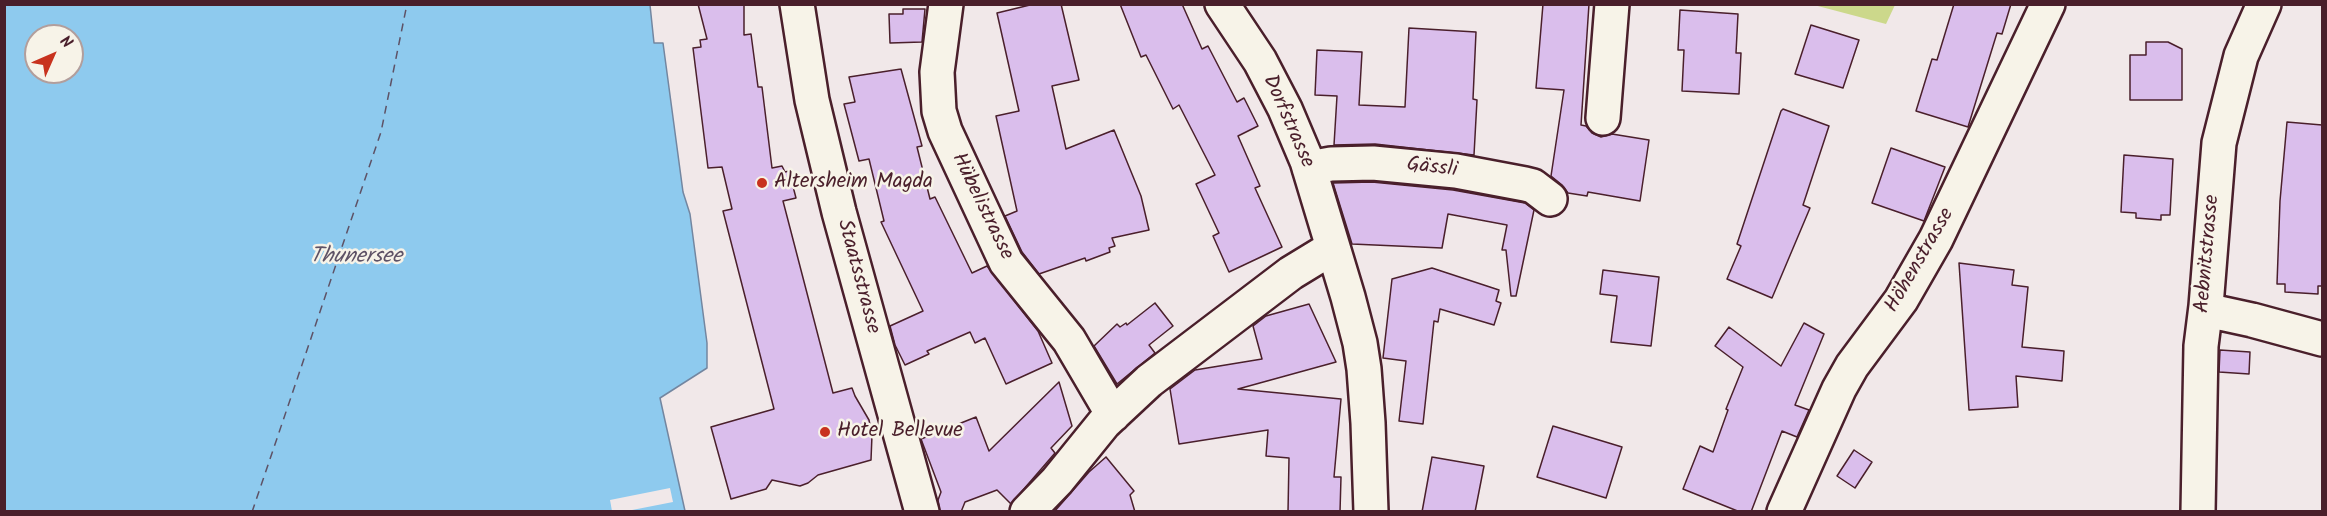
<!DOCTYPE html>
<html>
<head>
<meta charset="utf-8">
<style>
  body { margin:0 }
  #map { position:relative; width:2327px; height:516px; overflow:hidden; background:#f1e8e9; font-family:Kalam,sans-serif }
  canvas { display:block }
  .frame { position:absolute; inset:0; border:6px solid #4a1f2b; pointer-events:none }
  .north { position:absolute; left:24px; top:24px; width:60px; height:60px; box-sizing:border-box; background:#f7f3e8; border:2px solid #b29e9c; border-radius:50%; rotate:45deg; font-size:16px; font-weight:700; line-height:24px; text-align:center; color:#4a1f2b }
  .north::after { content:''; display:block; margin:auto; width:21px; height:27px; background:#c8321e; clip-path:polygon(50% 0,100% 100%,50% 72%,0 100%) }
</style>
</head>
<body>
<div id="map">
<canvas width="2327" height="516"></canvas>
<div class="frame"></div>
<div class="north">N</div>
</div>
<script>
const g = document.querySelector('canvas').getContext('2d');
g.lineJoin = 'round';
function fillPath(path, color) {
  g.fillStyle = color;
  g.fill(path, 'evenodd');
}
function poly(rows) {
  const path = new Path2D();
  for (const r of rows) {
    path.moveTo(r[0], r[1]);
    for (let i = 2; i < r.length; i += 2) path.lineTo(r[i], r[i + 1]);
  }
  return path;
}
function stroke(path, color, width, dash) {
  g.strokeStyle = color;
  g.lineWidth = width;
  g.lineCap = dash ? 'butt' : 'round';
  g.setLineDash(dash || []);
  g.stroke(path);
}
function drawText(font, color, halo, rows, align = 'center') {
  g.font = font + ' Kalam,sans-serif';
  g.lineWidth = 5;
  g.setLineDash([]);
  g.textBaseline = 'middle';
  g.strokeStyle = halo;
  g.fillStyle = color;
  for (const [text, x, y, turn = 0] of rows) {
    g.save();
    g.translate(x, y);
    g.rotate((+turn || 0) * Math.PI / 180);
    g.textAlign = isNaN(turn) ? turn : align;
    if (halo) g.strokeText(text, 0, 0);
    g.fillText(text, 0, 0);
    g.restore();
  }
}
fillPath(poly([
  [1814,5,1895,4,1895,5,1886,24]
]), '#ccd88b');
const water = poly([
  [4,5,650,5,654,43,663,43,683,192,690,214,707,343,707,368,660,398,685,511,5,511,4,5],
  [36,36,72,36,72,72,36,72,36,36]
]);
fillPath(water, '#8ecaee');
stroke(water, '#7386a0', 1.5);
fillPath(poly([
  [670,488,673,502,627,511,612,511,610,500]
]), '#f1e8e9');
stroke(poly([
  [252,512,381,132,407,4]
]), '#5e5266', 1.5, [8, 6]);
const building = poly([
  [698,4,744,4,744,35,751,34,758,87,762,87,772,168,782,166,785,172,789,171,796,198,783,201,833,393,852,388,855,396,869,420,872,435,871,460,818,475,808,483,800,486,772,480,766,489,731,499,711,427,774,409,723,211,732,209,722,167,708,168,693,48,701,47,700,40,707,39,698,4],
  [1034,4,1061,4,1079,80,1052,86,1066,149,1114,130,1141,196,1149,230,1112,238,1115,246,1109,248,1110,252,1086,261,1085,258,1039,274,1022,252,1005,216,1017,211,996,116,1019,111,997,13,1034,4],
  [1120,4,1182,4,1202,49,1208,46,1237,102,1244,98,1258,126,1238,136,1260,186,1255,188,1282,247,1229,272,1213,236,1219,233,1196,184,1215,175,1179,105,1173,109,1146,55,1141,57,1120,4],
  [1543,4,1589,4,1581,125,1586,126,1592,133,1601,137,1612,134,1649,140,1640,201,1588,192,1587,196,1568,193,1562,185,1551,176,1564,90,1536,88,1543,4],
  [1954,4,2011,4,2002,34,1997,33,1968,127,1916,111,1932,59,1937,60,1954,4],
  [903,9,925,9,922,42,890,43,889,14,903,14,903,9],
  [1680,10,1738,14,1736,53,1741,53,1739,94,1682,91,1684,50,1678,50,1680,10],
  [1811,25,1859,40,1843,88,1795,74,1811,25],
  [1409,28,1476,32,1473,99,1477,100,1474,155,1375,144,1334,145,1337,96,1315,95,1317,50,1362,52,1359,105,1405,107,1409,28],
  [2146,42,2168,42,2182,49,2182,100,2130,100,2130,55,2146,55,2146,42],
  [901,69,922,146,917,147,930,199,935,197,972,273,987,266,1038,331,1052,363,1006,384,985,338,975,343,970,332,927,351,929,354,905,365,895,345,890,326,923,311,881,222,884,221,869,159,859,161,844,104,855,102,849,77,901,69],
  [1783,109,1829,126,1803,205,1810,208,1772,298,1727,279,1741,246,1737,244,1781,111,1783,109],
  [2287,122,2322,125,2322,286,2318,286,2318,294,2285,292,2285,284,2277,284,2280,201,2287,122],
  [1891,148,1945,167,1924,221,1872,203,1891,148],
  [2124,155,2173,159,2170,215,2161,215,2161,220,2136,218,2136,213,2121,212,2124,155],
  [1372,182,1453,190,1525,203,1534,210,1516,296,1511,296,1506,250,1502,250,1507,225,1448,214,1442,248,1352,244,1333,183,1372,182],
  [1959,263,2014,270,2012,285,2028,287,2022,347,2064,351,2062,381,2016,376,2018,407,1969,410,1959,263],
  [1432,268,1499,290,1496,301,1501,303,1494,325,1440,309,1438,322,1434,321,1423,424,1399,421,1406,361,1383,358,1392,279,1432,268],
  [1603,270,1659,277,1651,346,1611,342,1617,296,1600,294,1603,270],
  [1155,303,1173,326,1149,345,1155,353,1117,384,1094,346,1117,324,1120,327,1126,323,1127,325,1155,303],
  [1309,304,1336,362,1238,389,1341,399,1334,477,1341,477,1340,512,1288,512,1289,458,1266,456,1268,430,1179,444,1170,389,1195,370,1262,359,1253,326,1266,316,1309,304],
  [1804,323,1824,334,1795,405,1809,410,1797,437,1782,431,1751,512,1740,512,1683,489,1700,446,1713,452,1728,410,1726,409,1743,367,1715,346,1729,327,1781,366,1804,323],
  [2220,350,2250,352,2249,374,2219,372,2220,350],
  [1059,382,1072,426,1051,448,1055,453,1011,504,997,490,965,502,961,512,940,512,938,500,941,492,921,439,976,417,989,451,1059,382],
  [1553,426,1622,447,1606,498,1537,477,1553,426],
  [1854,450,1872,462,1855,488,1837,476,1854,450],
  [1106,457,1134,491,1130,495,1135,512,1054,512,1089,472,1106,457],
  [1432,457,1484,466,1475,512,1422,512,1432,457]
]);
fillPath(building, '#dabeec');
stroke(building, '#4a1f2b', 1.5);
const minor = poly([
  [946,4,937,72,939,111,945,131,1006,262,1069,340,1113,415],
  [1222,4,1260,61,1285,109,1307,161,1348,297,1360,343,1364,369,1368,423,1371,512],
  [1603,118,1612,4],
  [1309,168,1331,164,1373,163,1456,171,1525,184,1533,186,1550,199],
  [2206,310,2252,320,2322,339],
  [1027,512,1057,481,1104,423,1149,381,1291,273,1332,248],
  [1784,512,1839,389,1852,366,1901,300,1936,239,2048,4],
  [2198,512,2201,346,2206,306,2219,143,2241,56,2264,4]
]);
const major = poly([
  [797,4,812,100,839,212,922,512]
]);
stroke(minor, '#4a1f2b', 38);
stroke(major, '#4a1f2b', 38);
stroke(minor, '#f7f3e8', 33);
stroke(major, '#f7f3e8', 33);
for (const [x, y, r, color] of [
  [762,183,6,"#c8321e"],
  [825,432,6,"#c8321e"]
]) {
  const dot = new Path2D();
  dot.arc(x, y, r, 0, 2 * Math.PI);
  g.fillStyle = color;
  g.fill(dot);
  stroke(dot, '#f7f3e8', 2);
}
drawText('21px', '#4a1f2b', '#f7f3e8', [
  ["Dorfstrasse",1287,122,66],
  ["Gässli",1432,169,7],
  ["Hübelistrasse",981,207,64],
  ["Aebnitstrasse",2209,254,-85],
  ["Höhenstrasse",1921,261,-60],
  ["Staatsstrasse",857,277,75]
]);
drawText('21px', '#4a1f2b', '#f7f3e8', [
  ["Altersheim Magda",774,183],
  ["Hotel Bellevue",837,432]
], 'left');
drawText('italic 22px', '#5e5266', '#f7f3e8', [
  ["Thunersee",356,258]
]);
</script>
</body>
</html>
